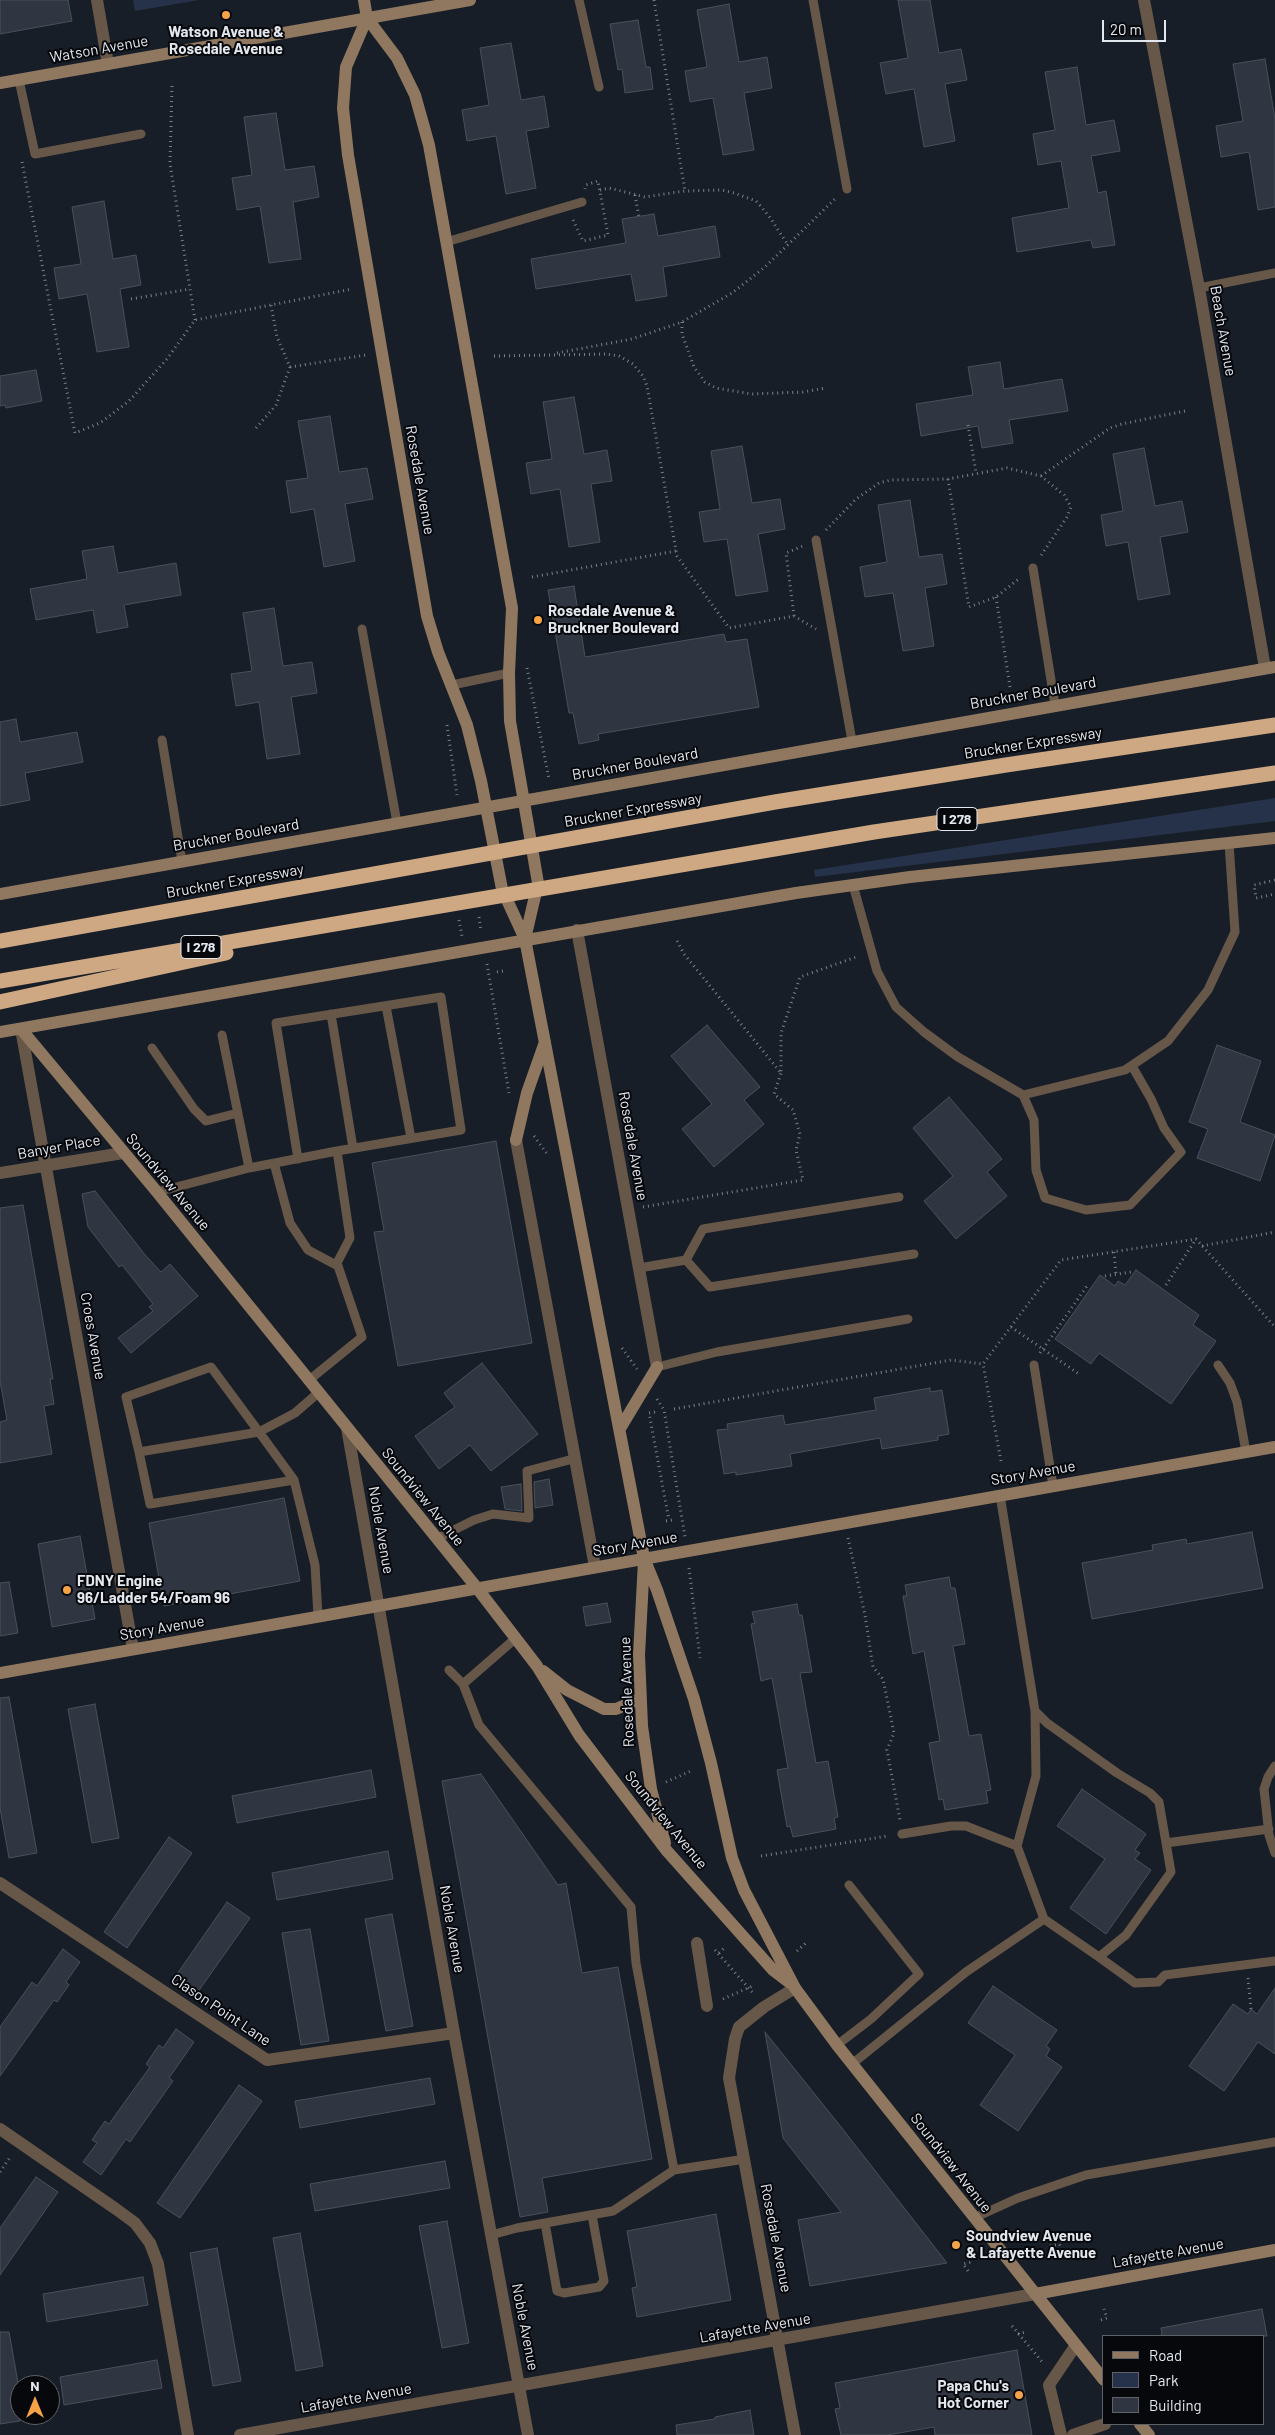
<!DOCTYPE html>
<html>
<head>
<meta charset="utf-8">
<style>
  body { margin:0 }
  #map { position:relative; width:1275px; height:2435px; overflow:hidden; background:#181e27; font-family:Barlow,sans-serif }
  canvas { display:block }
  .legend { position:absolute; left:1102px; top:2335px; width:162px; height:90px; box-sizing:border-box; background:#06080c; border:1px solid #5e6166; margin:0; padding:6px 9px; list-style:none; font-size:15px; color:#e3e7ee }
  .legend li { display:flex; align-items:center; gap:10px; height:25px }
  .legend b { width:25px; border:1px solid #5e6166 }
  .north { position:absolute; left:10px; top:2375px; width:50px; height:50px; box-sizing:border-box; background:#06080c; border:1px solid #5e6166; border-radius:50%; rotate:0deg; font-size:14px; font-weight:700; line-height:20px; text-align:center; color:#e3e7ee }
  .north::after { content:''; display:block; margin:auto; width:18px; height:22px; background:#f5a346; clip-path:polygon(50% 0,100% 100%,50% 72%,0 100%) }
  .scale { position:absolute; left:1102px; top:20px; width:64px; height:22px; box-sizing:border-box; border:2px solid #e3e7ee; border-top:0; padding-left:6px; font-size:15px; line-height:18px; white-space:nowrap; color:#e3e7ee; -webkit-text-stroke:4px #06080c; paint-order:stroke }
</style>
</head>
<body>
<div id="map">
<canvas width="1275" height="2435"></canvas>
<ul class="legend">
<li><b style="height:6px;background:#907860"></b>Road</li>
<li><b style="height:14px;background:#25324a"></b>Park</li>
<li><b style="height:14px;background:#303641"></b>Building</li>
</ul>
<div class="north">N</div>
<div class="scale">20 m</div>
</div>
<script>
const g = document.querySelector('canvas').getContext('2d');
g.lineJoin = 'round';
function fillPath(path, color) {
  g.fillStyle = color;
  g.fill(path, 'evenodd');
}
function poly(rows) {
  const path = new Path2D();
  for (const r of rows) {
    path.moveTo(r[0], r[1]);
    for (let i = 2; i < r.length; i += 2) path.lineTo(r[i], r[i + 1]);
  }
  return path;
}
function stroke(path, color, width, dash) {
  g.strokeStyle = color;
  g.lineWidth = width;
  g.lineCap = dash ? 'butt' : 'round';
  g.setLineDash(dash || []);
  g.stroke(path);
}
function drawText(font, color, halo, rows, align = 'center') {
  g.font = font + ' Barlow,sans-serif';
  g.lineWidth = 4;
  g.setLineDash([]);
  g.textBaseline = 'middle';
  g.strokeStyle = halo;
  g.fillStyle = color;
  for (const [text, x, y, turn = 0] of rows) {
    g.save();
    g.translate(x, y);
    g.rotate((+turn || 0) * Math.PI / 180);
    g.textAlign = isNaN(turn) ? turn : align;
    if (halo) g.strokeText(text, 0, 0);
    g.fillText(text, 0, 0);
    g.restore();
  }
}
fillPath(poly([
  [133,0,199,0,135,11],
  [1275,798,1275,821,815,877,814,870]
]), '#25324a');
const building = poly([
  [0,0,68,0,72,21,0,34,0,0],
  [898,0,930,0,939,53,961,49,967,80,945,84,955,141,924,147,914,89,886,94,880,63,908,58,898,0],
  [729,4,739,62,767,57,772,88,744,93,754,150,723,155,713,98,690,102,685,71,707,67,697,10,729,4],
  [638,20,646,67,650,67,653,89,625,93,622,69,618,70,610,24,638,20],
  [511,43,521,100,544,96,549,127,526,131,536,188,506,194,496,136,467,141,462,110,489,105,480,48,511,43],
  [1265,59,1275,119,1275,207,1258,210,1249,152,1221,157,1216,126,1243,121,1233,64,1265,59],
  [1077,67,1086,125,1114,120,1120,151,1091,156,1098,193,1106,191,1115,245,1093,248,1091,240,1017,252,1012,218,1069,208,1061,161,1038,165,1033,134,1055,130,1045,72,1077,67],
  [276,113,285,170,314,166,319,197,293,202,301,259,269,263,260,206,237,210,232,178,252,175,244,117,276,113],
  [104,201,113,259,136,255,141,285,120,289,129,347,97,352,87,294,59,299,54,268,81,264,72,207,104,201],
  [654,214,658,236,715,226,720,257,663,267,667,296,636,301,631,274,536,289,531,259,626,243,622,219,654,214],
  [1000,362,1004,389,1062,379,1068,411,1009,420,1013,443,982,448,978,426,921,436,916,404,973,395,968,367,1000,362],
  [36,370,42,401,6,408,5,405,0,406,0,376,36,370],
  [574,397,584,454,607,450,612,481,591,484,600,542,569,547,560,489,531,494,526,463,552,459,543,402,574,397],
  [330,416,339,472,367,468,373,499,345,504,355,561,324,567,314,509,291,513,286,481,308,478,298,421,330,416],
  [742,446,752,503,780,499,785,529,758,534,768,591,736,596,727,539,704,542,699,512,720,509,711,451,742,446],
  [1144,448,1155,506,1182,501,1188,532,1160,537,1170,594,1138,600,1128,542,1106,546,1101,515,1123,511,1113,454,1144,448],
  [910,500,919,557,942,554,947,584,925,588,934,646,903,651,893,593,865,597,860,567,887,562,878,505,910,500],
  [113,546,118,573,176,563,181,595,124,605,128,627,97,633,93,610,36,620,30,589,87,579,82,551,113,546],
  [574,586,585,657,724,634,726,642,747,639,759,707,598,734,599,740,579,744,573,713,569,713,548,590,574,586],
  [274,608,283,666,312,662,317,693,291,697,300,754,267,759,259,702,236,706,231,674,252,671,243,613,274,608],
  [16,719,20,742,77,732,83,762,25,773,30,800,0,806,0,722,16,719],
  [707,1025,760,1087,744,1100,764,1124,714,1167,682,1129,712,1104,671,1056,707,1025],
  [1217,1045,1261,1061,1240,1122,1275,1135,1260,1181,1197,1158,1208,1129,1189,1122,1217,1045],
  [949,1097,1002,1159,987,1172,1007,1196,956,1239,924,1201,953,1176,913,1128,949,1097],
  [496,1141,532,1343,398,1366,374,1232,384,1231,372,1163,496,1141],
  [95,1191,146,1256,161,1272,170,1264,198,1296,131,1353,118,1338,153,1311,149,1307,153,1304,122,1265,119,1267,88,1227,82,1194,95,1191],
  [23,1205,53,1379,50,1379,54,1404,44,1406,52,1454,0,1463,0,1422,7,1420,0,1381,0,1208,23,1205],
  [1136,1270,1199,1315,1193,1325,1216,1341,1171,1404,1099,1353,1091,1364,1055,1339,1100,1275,1115,1286,1118,1281,1125,1285,1136,1270],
  [482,1363,538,1434,491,1471,470,1445,439,1469,415,1436,455,1407,444,1393,482,1363],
  [930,1388,930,1392,942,1390,949,1434,938,1436,938,1440,882,1449,880,1438,790,1454,792,1466,736,1475,736,1472,724,1474,717,1430,728,1429,727,1424,783,1415,785,1425,876,1410,874,1398,930,1388],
  [549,1479,553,1505,535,1508,534,1482,549,1479],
  [521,1484,522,1511,505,1509,501,1487,521,1484],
  [284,1498,300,1581,164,1606,149,1523,284,1498],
  [1252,1532,1263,1588,1092,1619,1082,1563,1153,1550,1152,1545,1186,1539,1187,1544,1252,1532],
  [80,1536,95,1619,52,1627,38,1544,80,1536],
  [949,1577,951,1588,955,1588,965,1644,953,1646,969,1736,981,1734,991,1790,986,1791,988,1803,945,1810,943,1799,939,1800,929,1743,940,1741,924,1651,913,1654,903,1596,907,1596,905,1585,949,1577],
  [9,1582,18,1633,0,1636,0,1583,9,1582],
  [607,1603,611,1622,586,1626,583,1607,607,1603],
  [797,1604,799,1615,802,1615,812,1672,800,1673,816,1763,828,1761,838,1817,834,1818,836,1829,793,1837,790,1826,787,1827,777,1770,788,1768,772,1678,761,1681,751,1624,755,1623,752,1612,797,1604],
  [9,1697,37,1853,9,1858,0,1808,0,1698,9,1697],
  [95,1704,119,1838,92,1843,68,1709,95,1704],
  [371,1770,376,1797,237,1823,232,1796,371,1770],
  [481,1774,558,1885,566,1883,582,1973,618,1967,652,2159,542,2178,548,2212,520,2217,442,1781,481,1774],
  [1082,1789,1146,1834,1135,1850,1140,1853,1135,1859,1151,1870,1106,1934,1070,1908,1105,1859,1057,1826,1082,1789],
  [169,1837,192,1853,127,1948,104,1932,169,1837],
  [388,1851,393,1879,277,1900,272,1873,388,1851],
  [227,1902,250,1918,195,1996,173,1980,227,1902],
  [392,1914,413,2026,386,2031,365,1919,392,1914],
  [310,1929,329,2041,301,2045,282,1933,310,1929],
  [63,1949,80,1962,66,1982,69,1985,57,2002,54,2000,0,2076,0,2027,32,1982,37,1986,63,1949],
  [993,1986,1057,2030,1046,2046,1050,2049,1046,2056,1062,2067,1018,2131,980,2105,1015,2055,968,2023,993,1986],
  [1275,1988,1275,2054,1258,2042,1224,2091,1189,2066,1233,2004,1248,2014,1251,2009,1257,2014,1275,1988],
  [176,2029,194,2042,169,2078,173,2081,130,2142,126,2139,101,2175,83,2162,97,2143,92,2140,105,2121,109,2124,150,2067,146,2064,159,2045,163,2048,176,2029],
  [765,2032,845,2132,947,2263,810,2286,798,2220,841,2212,783,2138,765,2032],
  [430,2078,435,2104,300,2128,295,2101,430,2078],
  [239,2085,262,2101,180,2218,157,2203,239,2085],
  [445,2161,450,2188,315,2211,310,2184,445,2161],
  [36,2177,58,2192,0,2275,0,2228,36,2177],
  [716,2214,731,2300,637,2317,632,2288,637,2287,627,2231,716,2214],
  [447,2221,469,2343,442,2348,419,2226,447,2221],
  [300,2233,323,2366,296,2371,273,2238,300,2233],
  [217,2248,241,2381,213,2386,190,2253,217,2248],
  [143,2277,148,2305,47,2322,43,2294,143,2277],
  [1262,2309,1267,2336,1162,2336,1161,2328,1262,2309],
  [0,2332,9,2332,20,2394,20,2421,0,2424,0,2332],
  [1017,2350,1032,2435,935,2435,934,2427,887,2435,841,2435,835,2409,840,2408,835,2383,1017,2350],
  [157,2360,162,2388,64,2405,60,2377,157,2360],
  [750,2410,754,2435,677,2435,676,2425,715,2419,715,2417,750,2410]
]);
fillPath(building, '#303641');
stroke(building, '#4a505b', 1);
stroke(poly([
  [654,0,685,191],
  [172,86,170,164,195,320],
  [22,162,75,433,100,423,129,401,167,359,195,320,352,289],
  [600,190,609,188,645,197,685,191,722,190,734,193,756,201,769,216,788,245],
  [635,195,639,217],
  [573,220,583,241,608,235,598,181,586,185,585,189],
  [131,299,190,289],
  [682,322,682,334,694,367,705,382,716,388,751,394,803,392,826,388],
  [557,353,632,339,682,322,732,293,765,267,836,198],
  [494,356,606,354,619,356,633,364,643,376,647,386,677,556,729,628,794,616,816,629],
  [290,367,366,355],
  [968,425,976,473],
  [256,428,276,405,290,367,277,337,271,305],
  [1041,476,1110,428,1122,424,1185,411],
  [948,479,969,607,996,597,1020,578],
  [826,530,856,499,879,483,891,480,948,479,1007,468,1041,476,1064,495,1071,507,1067,517,1040,557],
  [532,577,676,551],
  [996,597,1010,687],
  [794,616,786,553,803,546],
  [527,668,549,779],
  [447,725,457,795],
  [1275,880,1254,885,1256,898,1275,894],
  [479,917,481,931],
  [459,920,462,936],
  [677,941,684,954,781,1073,781,1033,800,977,859,956],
  [487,964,509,1093],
  [497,972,503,971],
  [534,1136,548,1155],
  [643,1207,803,1180,796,1150,800,1134,793,1110,774,1094,781,1073],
  [1202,1246,1275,1232],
  [1114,1252,1116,1274],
  [1105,1276,1131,1272],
  [1166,1285,1196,1239],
  [1011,1327,1079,1374],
  [622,1348,637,1369],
  [1040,1353,1087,1286],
  [657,1399,664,1410,685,1537],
  [674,1409,951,1360,983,1364],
  [655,1412,649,1413,669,1520],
  [1001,1461,983,1364,1061,1260,1196,1239,1275,1327],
  [666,1521,672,1520],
  [848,1538,865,1615,873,1667,883,1679,894,1733,887,1750,900,1820],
  [689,1568,700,1658],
  [666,1782,691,1771],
  [761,1856,888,1836],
  [715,1950,754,1994],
  [797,1951,808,1941],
  [719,1953,724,1948],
  [1248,1978,1251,2009],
  [723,1999,755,1985],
  [0,2172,11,2156],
  [1050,2246,1059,2244,1063,2250],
  [968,2271,963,2264,972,2262],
  [1101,2320,1107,2318,1104,2309],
  [1012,2326,1044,2364],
  [1018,2334,1026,2332]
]), '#7b8088', 3, [1, 4]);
stroke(poly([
  [579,0,599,87],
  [813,0,847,189],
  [19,80,35,154,141,134],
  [446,242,582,202],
  [1199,288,1275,273],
  [816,540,852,741],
  [1033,568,1055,705],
  [362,629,397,823],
  [452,685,509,673],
  [162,740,182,861],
  [853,885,877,971,896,1007,924,1032,958,1057,1023,1095,1034,1120,1036,1170,1045,1198,1086,1210,1130,1205,1181,1152,1164,1128,1151,1099,1132,1066],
  [386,1006,411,1138],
  [331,1014,353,1148],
  [222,1035,249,1168,337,1151],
  [152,1048,194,1109,206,1121,238,1113],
  [1023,1095,1125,1070,1168,1041,1208,990,1235,932,1229,843],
  [298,1159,276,1023,441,997,461,1130,337,1151,350,1238,337,1263,362,1337,308,1381],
  [274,1163,290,1223,308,1250,338,1266],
  [157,1192,249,1168],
  [686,1260,710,1287,914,1254],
  [639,1268,686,1260,703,1229,899,1197],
  [1034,1365,1053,1486],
  [1218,1365,1230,1383,1237,1402,1246,1452],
  [657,1367,717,1352,908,1319],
  [139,1452,150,1504,294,1480],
  [1000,1495,1035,1711,1047,1723,1117,1773,1150,1793,1159,1802,1171,1872,1126,1935,1099,1957,1044,1919,1017,1846],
  [436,1539,474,1520,493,1514,529,1518,527,1471,573,1459],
  [318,1616,315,1565,294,1480,259,1432,139,1452,126,1397,211,1367,259,1432,295,1413,318,1393],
  [449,1670,463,1684,479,1725,631,1907,636,1963,674,2170,745,2159],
  [463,1684,516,1638],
  [1275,1766,1268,1777,1264,1789,1269,1835,1275,1853],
  [902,1834,951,1826,966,1826,1017,1846,1036,1776,1035,1711],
  [1166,1843,1269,1829],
  [1099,1957,1135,1983,1158,1982,1165,1975,1275,1961],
  [837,2045,871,2019,919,1974,849,1885],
  [852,2064,966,1972,1044,1919],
  [974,2218,1018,2198,1086,2175,1275,2142],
  [545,2223,557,2291,564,2293,599,2287,604,2281,592,2215],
  [491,2235,517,2228,613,2211,674,2170]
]), '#675749', 9);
stroke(poly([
  [97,0,108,64],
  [1144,0,1199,288,1265,668],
  [577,930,657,1367],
  [21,1029,133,1649],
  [516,1140,595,1567],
  [0,1173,123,1153],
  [347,1428,454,2033,528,2435],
  [0,1883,267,2060,454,2033],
  [697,1943,707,2006],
  [0,2129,116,2209,135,2223,150,2243,158,2264,188,2435],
  [240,2435,1035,2294],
  [795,2435,729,2078,735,2039,739,2027,764,2007,795,1988],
  [1061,2435,1049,2385,1076,2345],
  [1073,2435,1105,2424]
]), '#675749', 12);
stroke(poly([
  [364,0,367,18,397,58,415,95,429,145,512,608,509,673,510,721,538,883,525,939],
  [367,18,346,67,343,108,348,155,427,616,438,652,467,725,481,781,502,889,525,939,644,1558,657,1590,694,1699,711,1763,732,1858,744,1890,795,1988,837,2045,1104,2380],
  [0,83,470,0],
  [0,894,1275,667],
  [21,1029,157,1192,477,1588,537,1666,579,1735,667,1851,773,1970,790,1983],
  [0,1032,796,893,910,877,1275,838],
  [516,1140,527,1093,545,1042],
  [621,1427,657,1367],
  [644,1561,639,1655,642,1726,651,1789,665,1843],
  [543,1671,567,1690,604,1709,616,1709,640,1699],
  [0,1673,1275,1447],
  [1035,2294,1275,2250],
  [1140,2424,1149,2435]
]), '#907860', 12);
stroke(poly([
  [0,941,775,802,1006,765,1275,725],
  [0,981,874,832,1275,773],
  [0,1002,226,953]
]), '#cea883', 15);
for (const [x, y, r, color] of [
  [226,15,5,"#f5a346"],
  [538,620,5,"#f5a346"],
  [67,1590,5,"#f5a346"],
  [956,2245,5,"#f5a346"],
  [1019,2395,5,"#f5a346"]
]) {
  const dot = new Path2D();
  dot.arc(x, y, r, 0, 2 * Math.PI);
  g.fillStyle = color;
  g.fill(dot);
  stroke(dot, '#06080c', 2);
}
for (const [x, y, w] of [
  [957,819,40],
  [201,947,40]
]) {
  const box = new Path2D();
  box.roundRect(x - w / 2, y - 11.5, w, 23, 4);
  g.fillStyle = '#06080c';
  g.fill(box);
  stroke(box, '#e3e7ee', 1);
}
drawText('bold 14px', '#e3e7ee', null, [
  ["I 278",957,819],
  ["I 278",201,947]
]);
drawText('bold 15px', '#e3e7ee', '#06080c', [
  ["Watson Avenue &",226,32,"center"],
  ["Rosedale Avenue",226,49,"center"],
  ["Rosedale Avenue &",548,611],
  ["Bruckner Boulevard",548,628],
  ["FDNY Engine",77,1581],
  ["96/Ladder 54/Foam 96",77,1598],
  ["Soundview Avenue",966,2236],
  ["& Lafayette Avenue",966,2253],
  ["Papa Chu's",1009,2386,"right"],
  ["Hot Corner",1009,2403,"right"]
], 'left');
drawText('15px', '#e3e7ee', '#06080c', [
  ["Watson Avenue",99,49,-10],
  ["Beach Avenue",1223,331,80],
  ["Rosedale Avenue",420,480,80],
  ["Bruckner Boulevard",1033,693,-10],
  ["Bruckner Expressway",1033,743,-9],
  ["Bruckner Boulevard",635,764,-10],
  ["Bruckner Expressway",633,810,-10],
  ["Bruckner Boulevard",236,835,-10],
  ["Bruckner Expressway",235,881,-10],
  ["Rosedale Avenue",633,1146,80],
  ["Banyer Place",59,1147,-10],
  ["Soundview Avenue",168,1182,50],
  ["Croes Avenue",93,1336,80],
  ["Story Avenue",1033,1473,-10],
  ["Soundview Avenue",423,1497,51],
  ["Noble Avenue",381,1530,80],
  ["Story Avenue",635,1544,-10],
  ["Story Avenue",162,1628,-10],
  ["Rosedale Avenue",627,1692,-92],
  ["Soundview Avenue",666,1820,51],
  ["Noble Avenue",452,1929,80],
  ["Clason Point Lane",221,2010,34],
  ["Soundview Avenue",951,2163,52],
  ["Rosedale Avenue",776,2238,79],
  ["Lafayette Avenue",1168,2253,-10],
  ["Noble Avenue",525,2327,79],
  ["Lafayette Avenue",755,2328,-10],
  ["Lafayette Avenue",356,2398,-10]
]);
</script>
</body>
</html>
